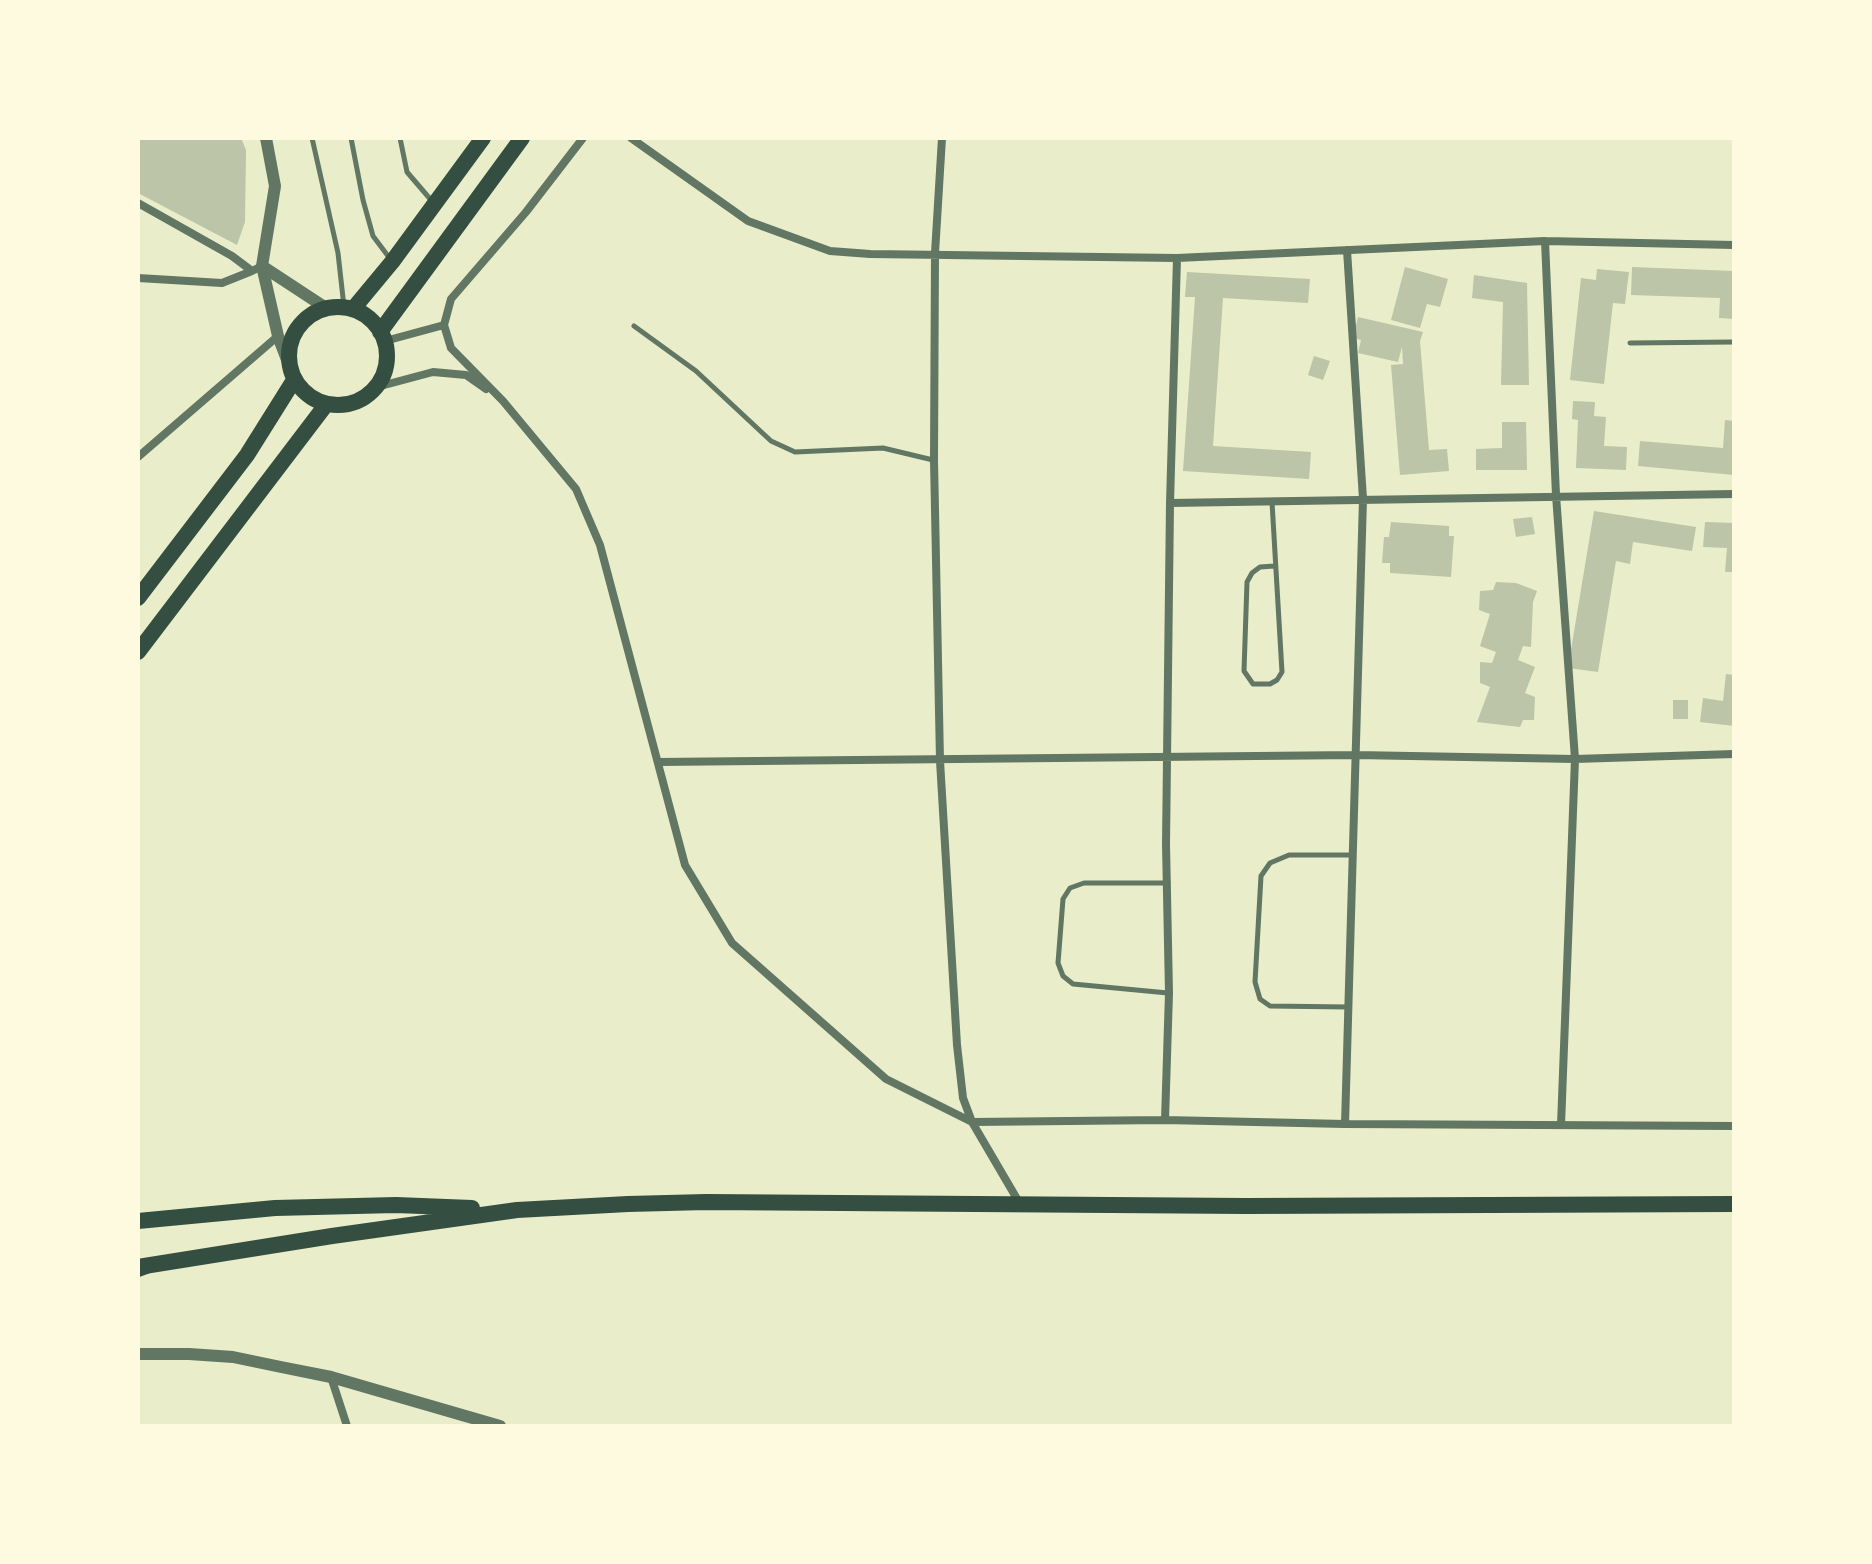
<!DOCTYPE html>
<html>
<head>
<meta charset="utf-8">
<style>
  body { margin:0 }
  #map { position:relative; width:1872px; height:1564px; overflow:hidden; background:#e9edc9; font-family:"Public Sans",sans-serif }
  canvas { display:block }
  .frame { position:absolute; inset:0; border:140px solid #fefae0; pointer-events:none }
</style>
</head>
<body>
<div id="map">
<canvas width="1872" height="1564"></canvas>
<div class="frame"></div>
</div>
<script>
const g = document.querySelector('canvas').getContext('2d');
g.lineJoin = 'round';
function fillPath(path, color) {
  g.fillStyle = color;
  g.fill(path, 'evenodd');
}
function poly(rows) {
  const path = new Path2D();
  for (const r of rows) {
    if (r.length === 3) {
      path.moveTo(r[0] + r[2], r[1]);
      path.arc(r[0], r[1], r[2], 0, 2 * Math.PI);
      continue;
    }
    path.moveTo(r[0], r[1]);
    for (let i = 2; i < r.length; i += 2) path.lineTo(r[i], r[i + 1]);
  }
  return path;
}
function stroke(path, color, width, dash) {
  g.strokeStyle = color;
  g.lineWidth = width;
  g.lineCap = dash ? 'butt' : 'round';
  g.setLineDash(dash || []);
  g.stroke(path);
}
fillPath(poly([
  [138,138,241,138,246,150,245,222,237,245,138,193],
  [1405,267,1448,279,1440,307,1427,304,1420,328,1391,320],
  [1632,267,1734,271,1734,319,1719,318,1720,298,1631,295],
  [1597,269,1629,272,1625,304,1613,303,1604,384,1570,380,1581,278,1596,280],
  [1187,272,1310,279,1308,303,1223,298,1213,446,1311,452,1309,479,1183,471,1195,297,1185,297],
  [1474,275,1527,283,1529,385,1501,385,1503,302,1472,298],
  [1358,317,1423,332,1420,341,1429,450,1447,449,1449,471,1400,475,1391,365,1403,364,1402,347,1398,362,1358,353,1361,340,1353,338],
  [1314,356,1330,361,1323,380,1308,375],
  [1573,401,1595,402,1594,416,1606,417,1604,446,1627,447,1626,470,1576,468,1578,420,1572,419],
  [1725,420,1734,421,1734,475,1638,466,1640,441,1723,448],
  [1502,422,1526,422,1527,470,1476,470,1476,449,1502,448],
  [1594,511,1696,527,1692,551,1633,542,1630,564,1616,561,1598,672,1568,668],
  [1532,517,1535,534,1516,537,1513,519],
  [1391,522,1449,526,1449,536,1454,536,1451,577,1390,573,1390,563,1382,563,1384,537,1389,537],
  [1705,522,1734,523,1734,572,1725,572,1727,548,1703,547],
  [1496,582,1516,583,1537,591,1533,602,1531,647,1523,646,1518,660,1535,667,1525,693,1535,697,1534,720,1523,720,1520,727,1477,722,1490,687,1480,683,1480,662,1492,663,1496,652,1480,646,1490,614,1479,610,1480,591,1493,590],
  [1726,674,1734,675,1734,726,1700,722,1703,698,1723,701],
  [1673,700,1688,700,1688,719,1673,719]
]), '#bcc5a7');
stroke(poly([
  [312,138,338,253,344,307],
  [351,138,363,200,373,236,391,260],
  [400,138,407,172,431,200],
  [634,326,696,371,771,441,795,452,883,448,933,460],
  [1630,343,1734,342],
  [1272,502,1282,672,1277,680,1270,684,1253,684,1244,671,1247,582,1252,573,1260,567,1274,566],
  [1168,883,1084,883,1070,888,1063,899,1058,963,1063,976,1073,984,1168,993],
  [1348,1007,1270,1006,1260,999,1255,982,1261,876,1270,863,1289,855,1353,855]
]), '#617663', 5);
stroke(poly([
  [583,138,526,212,451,299,444,325,451,348,503,401,576,489,600,545,685,865,732,943,886,1079,972,1122,1020,1204],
  [631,138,748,221,830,251,870,254,1177,258],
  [942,138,935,253,934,460,940,761,957,1045,963,1098,972,1122,1165,1120,1345,1124,1734,1126],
  [138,203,232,256,252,271,262,266],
  [1545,241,1556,495,1575,759,1561,1125],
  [138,278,222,283,252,271],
  [385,341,444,325],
  [377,387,433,372,466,375,486,389],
  [138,457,278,336],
  [1170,503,1734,494],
  [658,762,1356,755,1575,759,1734,754],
  [1165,1120,1169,993,1166,844,1170,503,1177,258,1545,241,1734,245],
  [1345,1124,1363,499,1347,250],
  [331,1377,347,1426]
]), '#617663', 8);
stroke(poly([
  [266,138,275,186,262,266,278,336,289,365],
  [262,266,326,308],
  [138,1354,189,1354,233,1357,281,1367,331,1377,500,1426]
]), '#617663', 12);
stroke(poly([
  [138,1221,275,1208,396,1205,472,1208],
  [138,1267,332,1236,517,1210,628,1204,706,1202,1246,1206,1734,1204]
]), '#344e41', 16);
stroke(poly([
  [338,356,49],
  [353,309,392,262,483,138],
  [380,332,522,138],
  [138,598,247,455,294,380],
  [138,652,325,406],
  [138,1269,146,1266]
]), '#344e41', 16);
</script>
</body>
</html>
